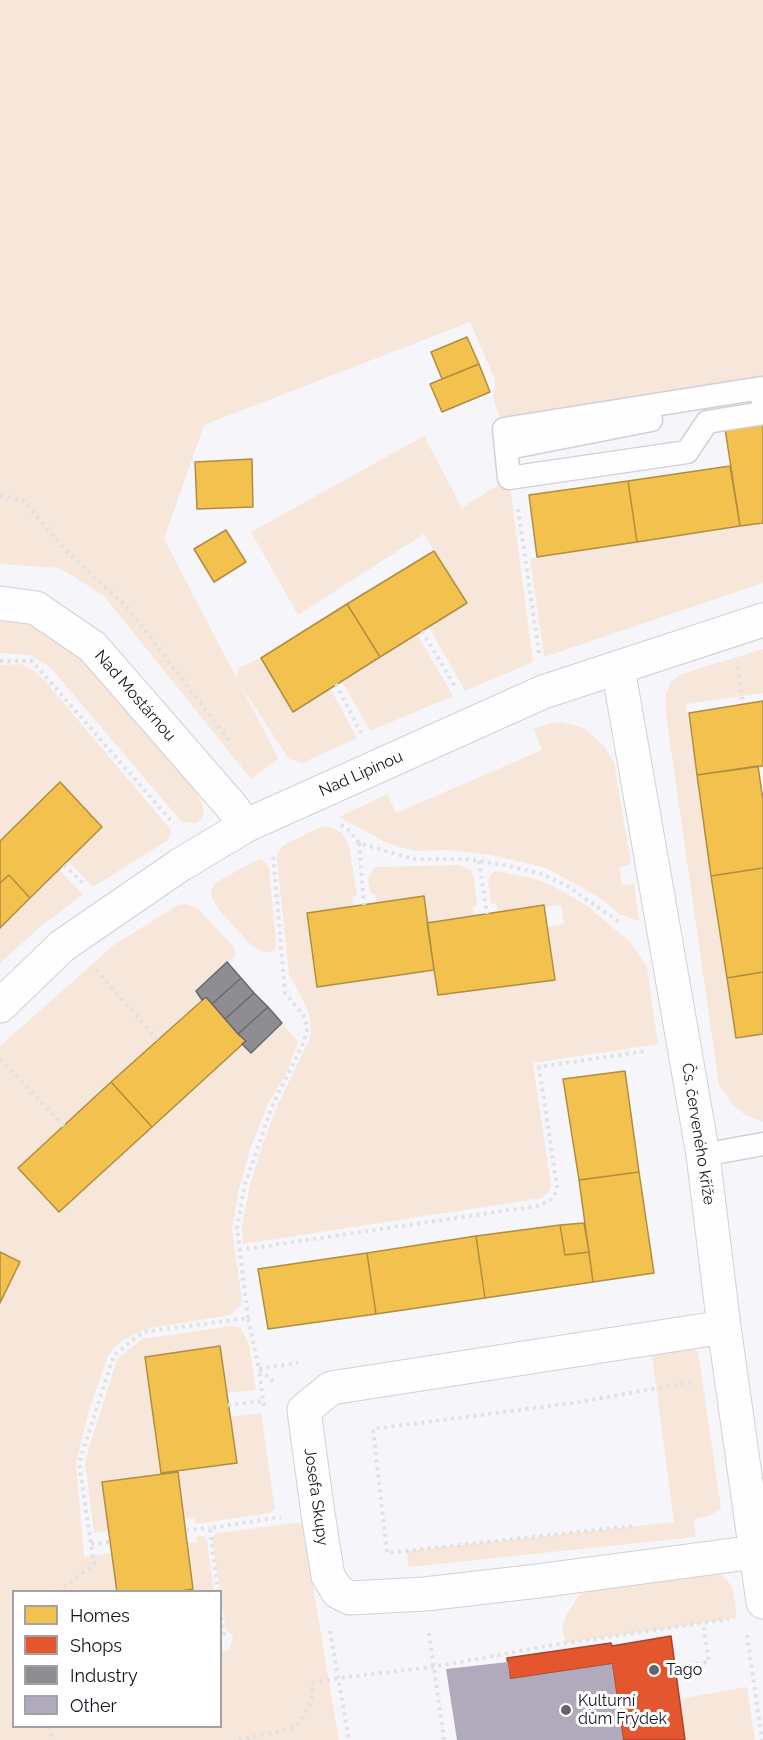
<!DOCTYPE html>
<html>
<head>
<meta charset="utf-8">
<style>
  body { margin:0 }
  #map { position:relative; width:763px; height:1740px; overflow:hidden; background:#f6f5fa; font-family:Raleway,sans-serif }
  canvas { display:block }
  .legend { position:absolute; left:12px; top:1590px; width:210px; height:138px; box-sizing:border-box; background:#fff; border:2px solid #a2a1a5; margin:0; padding:8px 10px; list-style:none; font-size:18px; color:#16131f }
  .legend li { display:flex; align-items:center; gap:12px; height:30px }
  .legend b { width:30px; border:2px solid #a2a1a5 }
</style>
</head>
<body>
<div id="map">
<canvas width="763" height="1740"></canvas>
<ul class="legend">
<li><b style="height:16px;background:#f2c14e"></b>Homes</li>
<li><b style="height:16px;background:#e4572e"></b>Shops</li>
<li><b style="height:16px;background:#8d8d92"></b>Industry</li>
<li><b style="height:16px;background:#b0aabc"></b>Other</li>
</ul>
</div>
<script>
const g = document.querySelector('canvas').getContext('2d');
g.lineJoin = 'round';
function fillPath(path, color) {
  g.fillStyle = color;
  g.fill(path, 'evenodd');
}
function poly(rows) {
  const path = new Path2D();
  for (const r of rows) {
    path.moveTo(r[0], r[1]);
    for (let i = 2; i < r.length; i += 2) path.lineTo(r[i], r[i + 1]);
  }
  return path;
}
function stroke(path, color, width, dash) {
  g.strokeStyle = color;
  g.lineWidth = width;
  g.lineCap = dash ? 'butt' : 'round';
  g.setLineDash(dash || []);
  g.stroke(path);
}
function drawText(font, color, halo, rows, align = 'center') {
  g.font = font + ' Raleway,sans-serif';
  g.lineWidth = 6;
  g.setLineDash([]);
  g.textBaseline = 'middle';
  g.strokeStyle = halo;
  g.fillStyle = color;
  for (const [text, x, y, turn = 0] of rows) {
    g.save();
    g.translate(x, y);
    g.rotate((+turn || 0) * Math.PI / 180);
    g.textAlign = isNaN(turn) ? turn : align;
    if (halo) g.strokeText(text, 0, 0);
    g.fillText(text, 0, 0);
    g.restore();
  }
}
fillPath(poly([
  [0,0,763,0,763,387,504,429,493,398,495,380,470,322,204,425,164,539,236,677,240,667,261,658,293,712,330,688,357,738,302,763,289,759,241,686,278,758,251,779,104,596,60,568,0,564],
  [424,436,462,508,509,478,533,662,465,691,429,627,466,603,424,534,298,615,251,532],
  [763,523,763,583,544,657,530,559],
  [4,620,28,620,68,644,193,785,204,809,202,819,196,823,182,822,49,666,30,655,0,653,0,622],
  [417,634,453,696,370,731,342,681],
  [763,649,763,693,686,704,736,1038,763,1034,763,1122,745,1115,732,1104,719,1085,665,707,666,694,671,681,682,674],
  [21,664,34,671,45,681,171,830,168,840,93,887,68,861,102,827,60,782,0,841,0,665],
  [562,722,584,728,603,745,614,762,631,864,619,867,622,885,634,884,639,921,619,914,603,900,579,886,546,868,491,855,447,850,415,851,389,844,339,817,387,794,396,813,542,750,534,729,550,723],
  [322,826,333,828,342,833,349,845,357,896,352,897,353,906,307,913,317,987,434,970,438,995,547,927,564,924,561,905,498,912,496,903,491,904,488,881,491,874,496,871,535,879,553,886,586,905,630,942,647,967,658,1044,533,1063,551,1185,549,1192,542,1198,243,1244,242,1226,250,1185,261,1149,278,1104,309,1040,311,1031,310,1020,306,1006,289,974,277,861,278,853,282,846],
  [262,859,269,867,276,945,274,951,271,952,261,951,252,946,220,911,212,898,211,892,215,883,257,860],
  [459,865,471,870,474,877,477,905,472,907,475,917,427,923,424,896,377,903,375,894,371,894,368,879,374,868,378,867],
  [59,870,83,894,39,928,0,963,0,928],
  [187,904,198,909,233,946,236,955,196,991,202,1000,18,1168,59,1212,242,1044,251,1052,282,1023,298,1042,286,1074,268,1104,250,1149,239,1189,232,1229,242,1300,241,1305,230,1315,146,1329,122,1341,113,1349,107,1358,88,1413,76,1464,84,1557,112,1553,117,1591,14,1592,14,1726,220,1726,221,1652,230,1649,233,1636,226,1630,212,1537,217,1533,302,1522,339,1740,0,1740,0,1303,20,1262,0,1252,0,1046,114,945,178,905],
  [232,1326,241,1328,249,1344,256,1390,227,1393,220,1346,145,1357,161,1473,102,1482,109,1531,94,1533,85,1461,117,1359,142,1339],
  [679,1347,698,1351,721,1508,709,1516,694,1519,696,1537,408,1567,407,1551,674,1522,652,1356,658,1352],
  [261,1413,275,1509,270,1513,195,1524,194,1518,184,1519,178,1472,236,1463,230,1417],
  [197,1536,203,1536,207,1540,214,1591,175,1592,193,1589,187,1543,197,1542],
  [718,1572,728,1581,733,1590,737,1618,566,1643,562,1628,567,1614,579,1595,593,1587],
  [747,1687,755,1740,685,1740,679,1699]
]), '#f7e7da');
const homes = poly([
  [467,337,479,364,442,379,431,352,467,337],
  [479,364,490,392,442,412,430,384,479,364],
  [763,417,763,523,740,526,724,422,763,417],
  [252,459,253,507,197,509,195,462,252,459],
  [730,466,740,526,637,542,628,481,730,466],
  [628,481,637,542,537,557,529,495,628,481],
  [226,530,246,562,214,582,194,549,226,530],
  [434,551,467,603,380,657,347,604,434,551],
  [347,604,380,657,293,712,261,658,347,604],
  [763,701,763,766,697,775,689,713,763,701],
  [758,766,763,800,763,868,711,876,697,775,758,766],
  [60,782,102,827,30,898,9,875,0,883,0,841,60,782],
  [763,868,763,972,727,978,711,876,763,868],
  [9,875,30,898,0,928,0,883,9,875],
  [424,896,434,970,317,987,307,913,424,896],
  [544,905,555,980,438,995,427,923,544,905],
  [763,972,763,1034,736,1038,727,978,763,972],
  [206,997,246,1041,152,1127,111,1082,206,997],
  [625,1071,639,1172,579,1180,563,1079,625,1071],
  [111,1082,152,1127,59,1212,18,1168,111,1082],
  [639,1172,654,1273,593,1282,579,1180,639,1172],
  [584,1223,589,1252,565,1255,560,1225,584,1223],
  [560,1225,565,1255,589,1252,593,1282,485,1298,476,1236,560,1225],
  [476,1236,485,1298,376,1314,367,1253,476,1236],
  [0,1252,20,1262,0,1303,0,1252],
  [367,1253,376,1314,268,1329,258,1269,367,1253],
  [220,1346,237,1463,161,1473,145,1357,220,1346],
  [178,1472,193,1589,175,1592,117,1592,102,1482,178,1472]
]);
fillPath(homes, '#f2c14e');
stroke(homes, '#b08d40', 1.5);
const shops = poly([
  [671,1636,685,1740,623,1740,612,1664,510,1679,507,1658,611,1643,612,1646,671,1636]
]);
fillPath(shops, '#e4572e');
stroke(shops, '#a6432a', 1.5);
const industry = poly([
  [227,962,241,978,212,1004,206,997,202,1000,196,991,227,962],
  [241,978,254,993,225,1019,212,1004,241,978],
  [254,993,268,1007,238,1034,225,1019,254,993],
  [268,1007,282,1023,251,1053,242,1044,246,1041,238,1034,268,1007]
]);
fillPath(industry, '#8d8d92');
stroke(industry, '#696870', 1.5);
fillPath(poly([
  [508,1662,510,1679,612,1664,623,1740,457,1740,446,1669]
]), '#b0aabc');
const lane = poly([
  [763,403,761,388,504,429,509,478,687,452,707,422,763,413],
  [508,448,651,420],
  [703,1155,763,1144]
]);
const street = poly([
  [0,603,36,608,93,647,232,807,245,826],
  [618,668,703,1155,724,1327,763,1602],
  [0,1006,62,946,180,865,245,826,543,692,763,620],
  [724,1327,331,1388,304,1410,318,1514,328,1576,338,1592,350,1598,425,1594,538,1581,755,1552]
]);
stroke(lane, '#d2cfd8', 25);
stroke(street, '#d2cfd8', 35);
stroke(poly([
  [0,496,23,500,65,550,127,607,231,743],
  [518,509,539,653],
  [422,631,456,688],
  [0,661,32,661,174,824],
  [738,667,743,704],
  [336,684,361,733],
  [341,825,347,828,359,843,413,859,466,859,505,865,542,874,569,887,622,924],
  [359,843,364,905],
  [479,861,487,914],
  [64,865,84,884],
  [96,970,158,1040],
  [0,1059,64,1126],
  [239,1250,537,1206,547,1202,554,1197,557,1187,539,1067,646,1051],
  [248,1318,237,1228,245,1184,273,1104,304,1042,307,1029,305,1017,285,993,273,854],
  [228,1405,263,1401],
  [264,1406,259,1369,298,1363],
  [632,1526,387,1553,373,1429,580,1402,692,1382],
  [186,1530,210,1528],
  [91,1544,110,1542],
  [58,1592,94,1564,79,1463,114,1355,143,1332,248,1318,259,1369,277,1385],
  [218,1592,210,1528,281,1517],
  [220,1610,224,1634,220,1638],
  [330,1631,349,1740],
  [429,1633,444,1740],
  [747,1635,762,1740],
  [674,1667,709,1662,703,1623],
  [50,1726,52,1740],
  [239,1740,289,1729,296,1725,303,1717,311,1701,313,1683,339,1678,433,1667,547,1646,729,1619]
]), '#e1e0e2', 4, [3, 4.5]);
stroke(lane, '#fefefe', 22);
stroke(street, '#fefefe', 33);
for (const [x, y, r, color] of [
  [654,1670,6,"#64626c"],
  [566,1710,6,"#64626c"]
]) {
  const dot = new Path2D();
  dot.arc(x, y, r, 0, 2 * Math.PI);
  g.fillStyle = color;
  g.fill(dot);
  stroke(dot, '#fff', 2);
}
drawText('16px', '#16131f', '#fff', [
  ["Nad Mostárnou",135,696,49],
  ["Nad Lipinou",361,774,-24],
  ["Čs. červeného kříže",698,1134,81],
  ["Josefa Skupy",316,1497,82]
]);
drawText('16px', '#16131f', '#fff', [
  ["Tago",666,1670],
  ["Kulturní",578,1701],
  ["dům Frýdek",578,1719]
], 'left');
</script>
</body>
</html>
